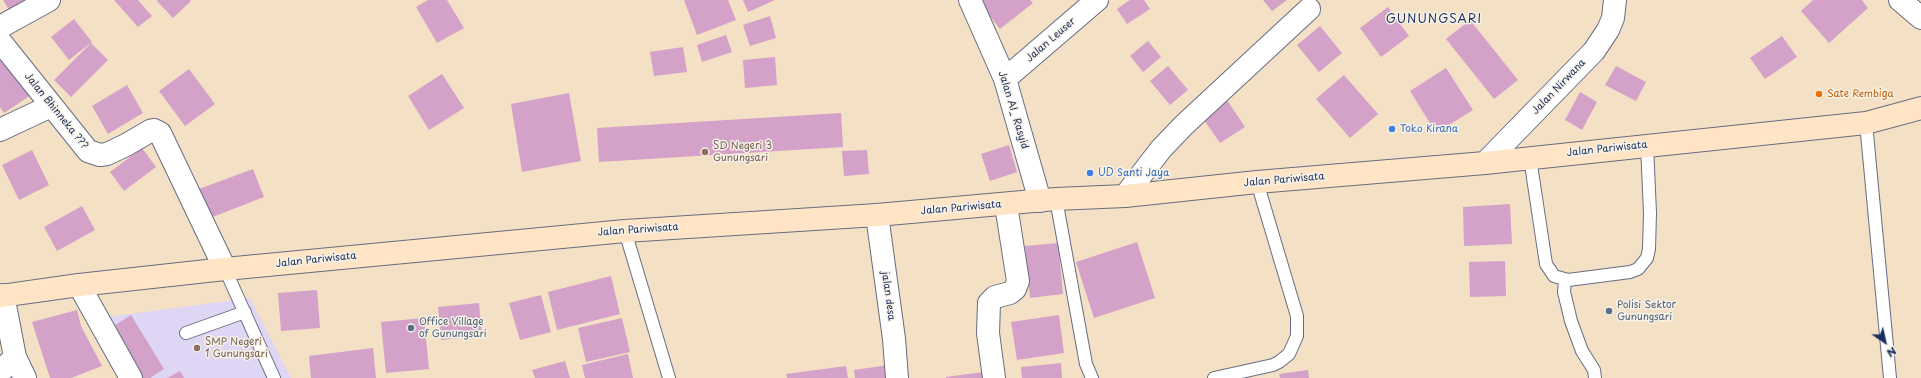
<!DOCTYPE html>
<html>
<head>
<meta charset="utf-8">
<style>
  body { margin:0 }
  #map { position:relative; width:1921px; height:378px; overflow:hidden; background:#f4e0c5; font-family:"Playpen Sans",sans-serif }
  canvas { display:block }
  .north { position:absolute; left:1865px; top:322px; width:40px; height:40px; -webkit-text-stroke:3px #f7f3e8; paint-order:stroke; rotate:146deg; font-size:11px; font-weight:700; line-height:16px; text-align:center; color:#1b2f5e }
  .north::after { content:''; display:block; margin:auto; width:14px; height:18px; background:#1b2f5e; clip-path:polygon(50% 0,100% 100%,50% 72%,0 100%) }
</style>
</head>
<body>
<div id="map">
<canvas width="1921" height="378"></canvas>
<div class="north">N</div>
</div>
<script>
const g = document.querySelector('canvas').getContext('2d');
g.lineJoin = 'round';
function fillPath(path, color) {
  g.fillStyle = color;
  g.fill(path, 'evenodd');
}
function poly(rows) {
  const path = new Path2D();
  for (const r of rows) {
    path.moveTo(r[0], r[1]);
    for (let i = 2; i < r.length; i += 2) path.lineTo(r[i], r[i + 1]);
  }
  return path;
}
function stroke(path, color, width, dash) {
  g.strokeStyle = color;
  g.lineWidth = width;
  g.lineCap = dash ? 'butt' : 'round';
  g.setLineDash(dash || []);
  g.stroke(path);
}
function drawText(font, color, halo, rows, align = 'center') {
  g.font = font + ' "Playpen Sans",sans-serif';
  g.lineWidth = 3;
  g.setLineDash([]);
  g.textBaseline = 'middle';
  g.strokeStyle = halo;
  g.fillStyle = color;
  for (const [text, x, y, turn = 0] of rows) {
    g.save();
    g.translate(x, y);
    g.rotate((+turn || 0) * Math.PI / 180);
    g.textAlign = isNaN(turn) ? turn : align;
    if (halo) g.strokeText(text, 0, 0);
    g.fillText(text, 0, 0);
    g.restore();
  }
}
fillPath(poly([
  [250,298,291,378,136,378,100,318]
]), '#dfd5f5');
fillPath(poly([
  [3,0,31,0,11,13],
  [114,0,138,0,152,16,138,27],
  [158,0,190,0,191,1,173,18,157,1],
  [428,0,447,0,464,28,437,43,416,7],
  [684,0,728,0,736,20,697,35],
  [743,0,775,0,748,12],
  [981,0,1030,0,1033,3,1000,29,979,2],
  [1130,0,1144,0,1150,9,1127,24,1117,9],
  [1263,0,1287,0,1272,11],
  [1813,0,1862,0,1868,8,1829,43,1801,11],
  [1388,7,1409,36,1381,57,1360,28],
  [770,16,776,38,750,46,743,25],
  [74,19,92,42,69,60,51,37],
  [1470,20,1518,80,1494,99,1446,39],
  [1320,26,1342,53,1319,72,1297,45],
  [726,35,732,52,702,62,697,45],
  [1782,36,1797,57,1765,79,1750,58],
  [1148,41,1161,57,1143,72,1130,56],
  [91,43,108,60,71,97,54,80],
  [683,47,687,72,654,76,650,52],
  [6,57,31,95,4,113,0,107,0,60],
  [775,57,777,85,745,88,743,60],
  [1168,66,1188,90,1170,105,1150,81],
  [1616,66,1646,82,1636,101,1605,85],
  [1446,68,1473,110,1436,133,1410,91],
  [189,69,215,104,185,126,159,91],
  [442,74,464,108,429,130,408,96],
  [1344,75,1378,114,1350,138,1316,99],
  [127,85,143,113,108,134,92,106],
  [1580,92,1597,102,1582,130,1565,120],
  [569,93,581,161,522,172,511,104],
  [1227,100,1245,127,1220,143,1202,117],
  [841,113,843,147,599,162,597,128],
  [1009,145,1017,172,990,181,981,154],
  [142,148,156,167,124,191,110,172],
  [32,150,49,185,19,200,2,165],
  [867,150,869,174,844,176,842,151],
  [253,169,264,197,210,218,199,189],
  [1510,204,1512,244,1464,246,1463,207],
  [82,206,95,230,57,251,44,227],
  [1137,242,1155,298,1094,318,1076,262],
  [1058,243,1063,294,1030,298,1025,246],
  [1505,261,1506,296,1470,297,1469,262],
  [611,276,620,314,557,330,548,292],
  [317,290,320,328,281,331,278,293],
  [541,295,551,332,520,340,509,303],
  [479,303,482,336,441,340,438,307],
  [77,310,81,326,102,366,71,378,50,378,32,322],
  [131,315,164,369,150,378,139,378,109,329],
  [1059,315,1064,353,1017,360,1011,322],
  [424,318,429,369,386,373,381,322],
  [622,318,630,352,586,362,578,328],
  [373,348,376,378,311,378,309,356],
  [628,354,633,378,585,378,582,365],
  [565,361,570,378,535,378,532,370],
  [1061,363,1062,378,1022,378,1021,367],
  [888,365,890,378,855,378,854,370],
  [846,366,848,378,787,378,786,374],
  [1308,370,1309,378,1280,378,1279,374],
  [180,371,184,378,167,378],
  [991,371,992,378,946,378,946,377]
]), '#d4a1c9');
const service = poly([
  [1866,123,1890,378],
  [1530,158,1546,264,1554,276,1568,280,1630,272,1638,269,1647,258,1649,249,1650,213,1647,145],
  [1056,199,1086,364,1092,378],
  [625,231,669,378],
  [225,269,274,378],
  [1565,280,1564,292,1571,321,1582,351,1594,370,1595,378],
  [186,333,245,312],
  [1214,378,1273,365,1279,362,1289,354,1297,336,1297,316,1257,182]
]);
const minor = poly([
  [970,0,1005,79,1040,201],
  [1900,0,1921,18],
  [0,27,49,0],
  [0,41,88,151,100,155,107,154,126,145,150,131,154,130,160,133,225,269],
  [1005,79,1097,0],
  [0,130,51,106],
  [1485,163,1594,51,1608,30,1613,18,1615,0],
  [1125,196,1161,149,1184,125,1309,9],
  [877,215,894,339,897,378],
  [79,285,131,378],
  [3,295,15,357,25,378],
  [0,372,15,357],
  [994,378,988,333,989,303,995,297,1010,293,1015,289,1018,281,1006,205]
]);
const secondary = poly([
  [0,296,79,285,225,269,625,231,877,215,1056,199,1125,196,1257,182,1485,163,1866,123,1921,108]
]);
stroke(service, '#676d82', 14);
stroke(minor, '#676d82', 24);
stroke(secondary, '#676d82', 24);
stroke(service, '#fff', 12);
stroke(minor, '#fff', 22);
stroke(secondary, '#ffe4c6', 22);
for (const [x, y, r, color] of [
  [1819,94,4,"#e8710a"],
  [1392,129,4,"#3f7fe0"],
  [705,152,4,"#8d6e63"],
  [1090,173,4,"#3f7fe0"],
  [1609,311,4,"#5c6f8a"],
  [411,328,4,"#5c6f8a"],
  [197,348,4,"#8d6e63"]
]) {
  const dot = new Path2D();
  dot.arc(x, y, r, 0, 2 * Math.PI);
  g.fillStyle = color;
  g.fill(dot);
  stroke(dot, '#f7f3e8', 1.5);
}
drawText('10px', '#1b2f5e', '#f7f3e8', [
  ["Jalan Leuser",1051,40,-41],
  ["Jalan Nirwana",1559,87,-46],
  ["Jalan Al_ Rasyid",1013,110,73],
  ["Jalan Bhinneka ???",56,111,51],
  ["Jalan Pariwisata",1607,149,-6],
  ["Jalan Pariwisata",1284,180,-5],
  ["Jalan Pariwisata",961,208,-5],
  ["Jalan Pariwisata",638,230,-4],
  ["Jalan Pariwisata",316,260,-6],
  ["jalan desa",888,296,82]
]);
drawText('10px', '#c56008', '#f7f3e8', [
  ["Sate Rembiga",1827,94]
], 'left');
drawText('10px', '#366cbe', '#f7f3e8', [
  ["Toko Kirana",1400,129],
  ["UD Santi Jaya",1098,173]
], 'left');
drawText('10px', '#785e54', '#f7f3e8', [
  ["SD Negeri 3",713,146],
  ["Gunungsari",713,158],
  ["SMP Negeri",205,342],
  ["1 Gunungsari",205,354]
], 'left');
drawText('10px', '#4e5e75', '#f7f3e8', [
  ["Polisi Sektor",1617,305],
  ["Gunungsari",1617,317],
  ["Office Village",419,322],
  ["of Gunungsari",419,334]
], 'left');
g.letterSpacing = '1px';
drawText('12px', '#1b2f5e', '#f7f3e8', [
  ["GUNUNGSARI",1434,20]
]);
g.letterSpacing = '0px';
</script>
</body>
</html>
